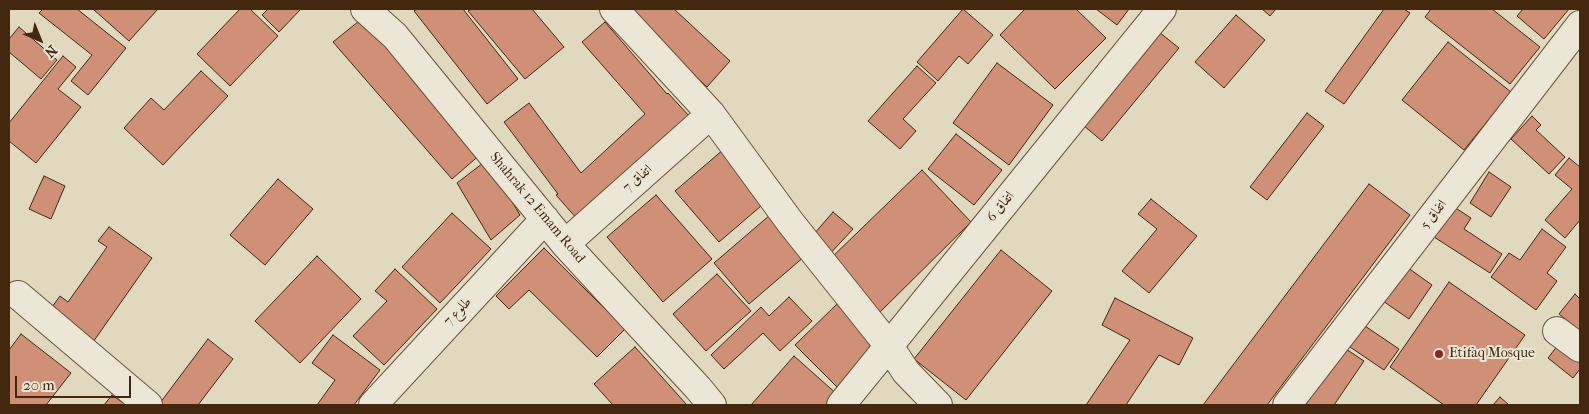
<!DOCTYPE html>
<html>
<head>
<meta charset="utf-8">
<style>
  body { margin:0 }
  #map { position:relative; width:1589px; height:414px; overflow:hidden; background:#e0d9bf; font-family:"IM FELL French Canon",serif }
  canvas { display:block }
  .frame { position:absolute; inset:0; border:10px solid #44270f; pointer-events:none }
  .north { position:absolute; left:15px; top:15px; width:50px; height:50px; -webkit-text-stroke:4px #ebe6d5; paint-order:stroke; rotate:136deg; font-size:14px; font-weight:700; line-height:20px; text-align:center; color:#44270f }
  .north::after { content:''; display:block; margin:auto; width:18px; height:22px; background:#44270f; clip-path:polygon(50% 0,100% 100%,50% 72%,0 100%) }
  .scale { position:absolute; left:15px; top:376px; width:116px; height:22px; box-sizing:border-box; border:2px solid #44270f; border-top:0; padding-left:6px; font-size:15px; line-height:18px; white-space:nowrap; color:#44270f; -webkit-text-stroke:4px #ebe6d5; paint-order:stroke }
</style>
</head>
<body>
<div id="map">
<canvas width="1589" height="414"></canvas>
<div class="frame"></div>
<div class="north">N</div>
<div class="scale">20 m</div>
</div>
<script>
const g = document.querySelector('canvas').getContext('2d');
g.lineJoin = 'round';
function fillPath(path, color) {
  g.fillStyle = color;
  g.fill(path, 'evenodd');
}
function poly(rows) {
  const path = new Path2D();
  for (const r of rows) {
    path.moveTo(r[0], r[1]);
    for (let i = 2; i < r.length; i += 2) path.lineTo(r[i], r[i + 1]);
  }
  return path;
}
function stroke(path, color, width, dash) {
  g.strokeStyle = color;
  g.lineWidth = width;
  g.lineCap = dash ? 'butt' : 'round';
  g.setLineDash(dash || []);
  g.stroke(path);
}
function drawText(font, color, halo, rows, align = 'center') {
  g.font = font + ' "IM FELL French Canon",Amiri,serif';
  g.lineWidth = 4;
  g.setLineDash([]);
  g.textBaseline = 'middle';
  g.strokeStyle = halo;
  g.fillStyle = color;
  for (const [text, x, y, turn = 0] of rows) {
    g.save();
    g.translate(x, y);
    g.rotate((+turn || 0) * Math.PI / 180);
    g.textAlign = isNaN(turn) ? turn : align;
    if (halo) g.strokeText(text, 0, 0);
    g.fillText(text, 0, 0);
    g.restore();
  }
}
const building = poly([
  [43,9,77,9,126,48,88,95,71,81,92,55,39,13,43,9],
  [93,9,158,9,129,41,93,9],
  [240,9,250,9,278,36,230,86,197,54,240,9],
  [268,9,301,9,279,32,262,15,268,9],
  [417,9,463,9,518,79,487,104,414,11,417,9],
  [472,9,532,9,564,47,525,79,468,11,472,9],
  [624,9,674,9,730,61,707,87,624,9],
  [963,9,993,35,968,64,959,56,938,81,917,62,963,9],
  [1025,9,1076,9,1106,38,1055,89,1000,35,1025,9],
  [1096,9,1129,9,1117,25,1096,9],
  [1262,9,1276,9,1270,16,1262,9],
  [1384,9,1404,9,1410,13,1344,104,1325,91,1384,9],
  [1431,9,1492,9,1540,47,1510,84,1425,17,1431,9],
  [1523,9,1569,9,1544,39,1517,16,1523,9],
  [1236,15,1265,40,1224,88,1195,62,1236,15],
  [364,17,482,153,452,179,333,42,364,17],
  [605,22,667,94,668,93,690,117,578,220,556,195,558,194,504,122,529,103,581,173,645,114,582,42,605,22],
  [19,27,57,60,41,79,9,52,9,39,19,27],
  [1154,28,1179,48,1102,141,1077,120,1154,28],
  [1448,42,1511,92,1464,150,1402,100,1448,42],
  [63,56,76,67,58,89,81,107,36,163,9,141,9,123,63,56],
  [997,63,1053,105,1009,165,953,123,997,63],
  [917,66,936,83,903,119,916,131,900,149,868,121,917,66],
  [201,71,228,96,163,165,124,128,151,98,164,110,201,71],
  [1307,113,1324,126,1267,200,1250,187,1307,113],
  [1532,116,1541,125,1536,130,1565,157,1549,174,1511,139,1532,116],
  [956,134,1002,170,974,205,928,169,956,134],
  [724,149,768,200,719,242,675,191,724,149],
  [1569,158,1580,167,1580,220,1565,238,1545,220,1572,189,1555,175,1569,158],
  [487,160,520,215,491,240,457,183,487,160],
  [922,170,971,222,879,313,828,261,922,170],
  [1489,172,1511,187,1491,217,1470,203,1489,172],
  [44,176,65,186,51,219,29,209,44,176],
  [278,179,313,209,265,265,230,235,278,179],
  [1369,184,1410,215,1267,405,1203,405,1369,184],
  [656,195,712,259,663,302,607,237,656,195],
  [1151,199,1197,236,1149,293,1122,271,1157,229,1138,214,1151,199],
  [1454,207,1471,218,1464,229,1502,254,1490,273,1434,237,1454,207],
  [833,212,853,229,827,257,808,241,833,212],
  [452,213,491,249,440,303,402,267,452,213],
  [770,215,805,256,749,304,714,263,770,215],
  [109,227,152,258,91,345,47,314,60,296,68,302,107,247,98,241,109,227],
  [1542,229,1566,247,1547,273,1557,281,1536,310,1491,277,1509,253,1520,260,1542,229],
  [544,248,625,329,597,357,529,290,509,309,496,296,544,248],
  [1001,250,1052,291,966,400,914,359,1001,250],
  [317,256,361,299,300,363,255,321,317,256],
  [1404,265,1432,285,1409,319,1380,299,1404,265],
  [395,269,437,309,384,365,353,336,387,301,375,291,395,269],
  [717,274,751,311,706,351,673,314,717,274],
  [1449,282,1525,335,1476,405,1444,405,1390,367,1449,282],
  [1575,294,1580,299,1580,331,1559,314,1575,294],
  [789,297,812,321,780,351,763,333,724,369,711,355,761,307,769,316,789,297],
  [1115,298,1193,338,1179,365,1159,355,1126,405,1086,405,1130,340,1102,325,1115,298],
  [837,304,880,349,839,389,795,345,837,304],
  [1362,324,1399,349,1384,370,1347,345,1362,324],
  [21,334,71,373,46,405,9,405,9,350,21,334],
  [333,335,380,370,354,405,317,405,335,380,312,363,333,335],
  [208,339,233,359,198,405,164,405,160,403,208,339],
  [1558,345,1580,362,1580,369,1573,378,1548,358,1558,345],
  [635,347,687,405,613,405,594,384,635,347],
  [1343,347,1364,361,1334,405,1309,405,1305,403,1343,347],
  [794,356,839,396,831,405,751,405,794,356],
  [112,395,126,405,104,405,112,395],
  [1500,397,1509,405,1493,405,1500,397]
]);
fillPath(building, '#cf9077');
stroke(building, '#44270f', 1);
const minor = poly([
  [365,9,395,36,565,244,698,388,712,405],
  [614,9,711,114,790,222,889,346,906,372,938,405],
  [565,244,711,114],
  [18,295,148,405],
  [1557,331,1580,348],
  [373,405,545,219],
  [841,405,1162,9],
  [1287,405,1580,25]
]);
stroke(minor, '#6b543b', 30);
stroke(minor, '#ebe6d5', 28);
for (const [x, y, r, color] of [
  [1439,354,5,"#8f2418"]
]) {
  const dot = new Path2D();
  dot.arc(x, y, r, 0, 2 * Math.PI);
  g.fillStyle = color;
  g.fill(dot);
  stroke(dot, '#ebe6d5', 2);
}
drawText('14px', '#44270f', '#ebe6d5', [
  ["اتفاق 7",638,179,-42],
  ["اتفاق 6",1001,207,-51],
  ["Shahrak 12 Emam Road",537,208,50],
  ["اتفاق 5",1434,215,-52],
  ["طلوع 7",458,312,-47]
]);
drawText('14px', '#44270f', '#ebe6d5', [
  ["Etifaq Mosque",1449,354]
], 'left');
</script>
</body>
</html>
